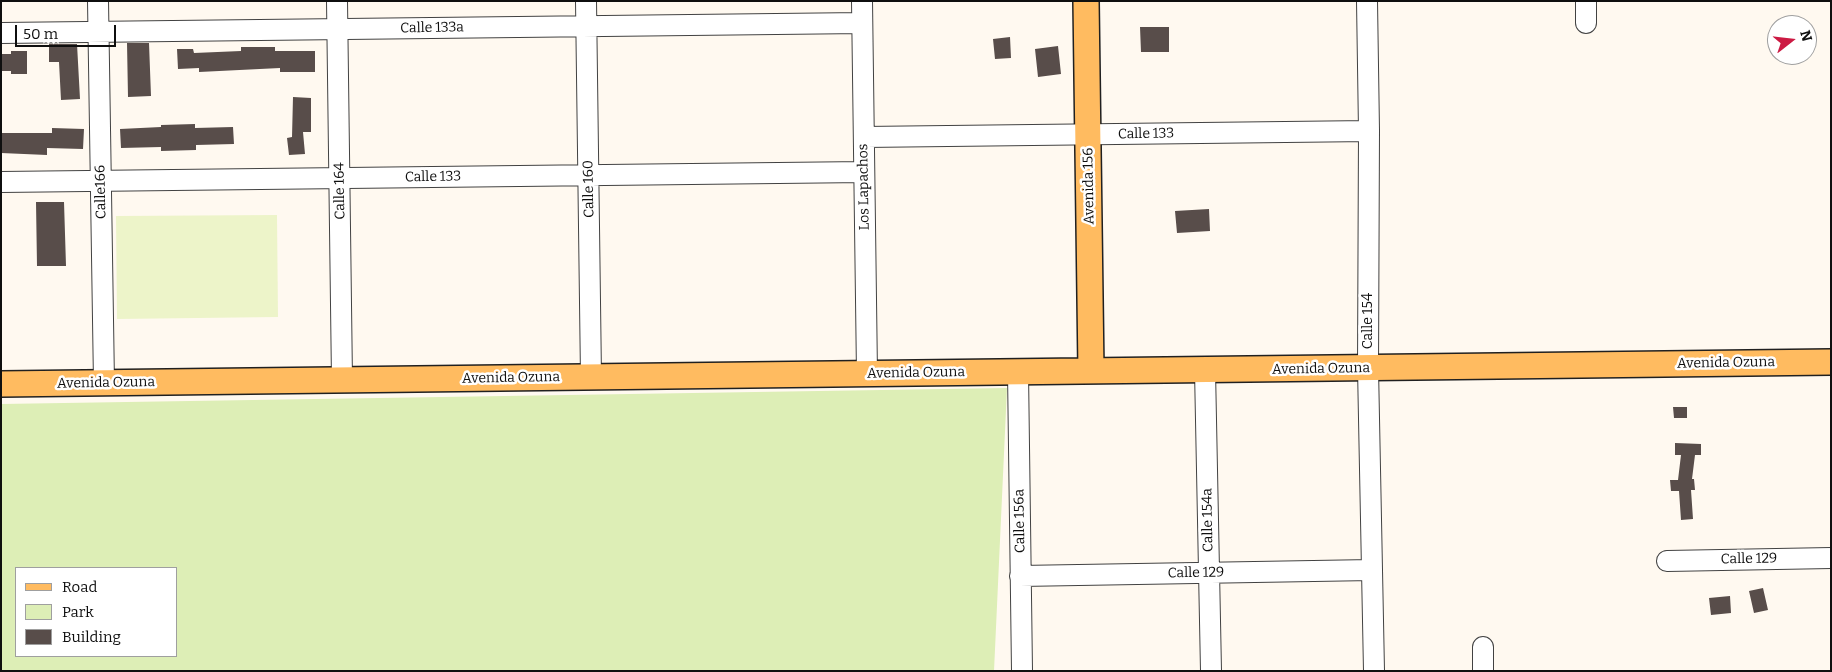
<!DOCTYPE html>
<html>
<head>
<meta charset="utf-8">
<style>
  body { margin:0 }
  #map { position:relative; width:1832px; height:672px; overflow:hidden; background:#fff9f0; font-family:Bitter,serif }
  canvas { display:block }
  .frame { position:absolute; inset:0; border:2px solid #0f0f0f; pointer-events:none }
  .legend { position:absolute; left:15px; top:567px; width:162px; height:90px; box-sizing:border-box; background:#fff; border:1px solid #9f9f9f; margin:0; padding:6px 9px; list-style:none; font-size:15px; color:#0f0f0f }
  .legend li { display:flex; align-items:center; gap:10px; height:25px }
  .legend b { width:25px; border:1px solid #9f9f9f }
  .north { position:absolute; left:1767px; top:15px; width:50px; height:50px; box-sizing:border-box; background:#fff; border:1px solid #9f9f9f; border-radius:50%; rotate:74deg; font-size:14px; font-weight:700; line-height:20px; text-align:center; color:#0f0f0f }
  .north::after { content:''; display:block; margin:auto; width:18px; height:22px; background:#cc1a43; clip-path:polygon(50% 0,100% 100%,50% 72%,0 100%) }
  .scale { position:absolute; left:15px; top:25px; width:101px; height:22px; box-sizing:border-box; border:2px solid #0f0f0f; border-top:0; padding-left:6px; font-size:15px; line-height:18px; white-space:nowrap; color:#0f0f0f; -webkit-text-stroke:4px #fff; paint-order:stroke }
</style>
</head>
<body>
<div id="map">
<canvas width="1832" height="672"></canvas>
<div class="frame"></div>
<ul class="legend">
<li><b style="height:6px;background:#ffbb60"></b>Road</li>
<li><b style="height:14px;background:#ddeeb6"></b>Park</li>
<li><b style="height:14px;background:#584d4a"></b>Building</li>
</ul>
<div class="north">N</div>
<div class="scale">50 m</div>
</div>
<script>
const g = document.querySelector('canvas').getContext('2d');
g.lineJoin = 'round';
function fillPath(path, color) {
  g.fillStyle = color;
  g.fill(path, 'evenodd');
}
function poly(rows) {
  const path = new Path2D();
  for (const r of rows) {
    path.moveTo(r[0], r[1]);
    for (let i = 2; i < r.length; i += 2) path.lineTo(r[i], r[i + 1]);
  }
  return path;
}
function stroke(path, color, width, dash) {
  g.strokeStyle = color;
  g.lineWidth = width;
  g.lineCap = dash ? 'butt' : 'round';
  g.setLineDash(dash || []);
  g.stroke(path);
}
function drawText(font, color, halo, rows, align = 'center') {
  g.font = font + ' Bitter,serif';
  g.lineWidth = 5;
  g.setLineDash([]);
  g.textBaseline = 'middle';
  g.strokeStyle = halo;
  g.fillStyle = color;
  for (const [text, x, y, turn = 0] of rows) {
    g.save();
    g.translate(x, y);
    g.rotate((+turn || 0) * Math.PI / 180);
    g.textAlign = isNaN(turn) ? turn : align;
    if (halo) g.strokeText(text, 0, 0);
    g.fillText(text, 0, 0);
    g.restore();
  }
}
fillPath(poly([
  [1007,388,994,671,1,671,1,404],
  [16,568,176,568,176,656,16,656]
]), '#ddeeb6');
fillPath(poly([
  [277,215,278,317,117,319,116,216]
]), '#edf4c9');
fillPath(poly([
  [1140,27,1169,27,1169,52,1141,52],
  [1010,37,1011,58,995,59,993,39],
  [127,43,149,43,151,96,128,97],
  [49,44,77,44,80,99,61,100,59,62,49,62],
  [1058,46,1061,74,1038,77,1035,49],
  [241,47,275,47,275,51,315,51,315,72,280,72,280,68,199,72,199,68,178,69,177,49,193,49,194,53,241,51],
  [11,51,27,51,27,74,11,74,11,71,1,71,1,54,11,54],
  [293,97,311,98,311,132,303,132,305,154,289,155,287,138,292,137],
  [195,124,195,128,233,127,234,144,196,145,196,150,161,151,161,147,121,148,120,129,161,127,161,125],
  [52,128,84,129,83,149,47,148,47,155,1,153,1,133,52,133],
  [36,202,64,202,66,266,37,266],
  [1209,209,1210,231,1177,233,1175,211],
  [1673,407,1687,407,1687,418,1674,418],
  [1675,443,1701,444,1701,455,1695,455,1692,479,1694,479,1695,490,1691,490,1693,519,1681,520,1679,491,1671,491,1670,480,1678,480,1681,455,1675,455],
  [1763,588,1768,610,1754,613,1749,591],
  [1730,596,1731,613,1711,615,1709,598]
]), '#584d4a');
const minor = poly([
  [98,1,104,383],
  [337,1,342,380],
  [586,1,591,377],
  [862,1,867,374],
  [1367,1,1369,131,1368,368,1374,671],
  [1586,23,1586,1],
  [1,33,862,23],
  [864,137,1369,131],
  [1,182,864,172],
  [1205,370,1211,671],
  [1018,372,1022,671],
  [1667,561,1831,558],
  [1020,576,1372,570],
  [1483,671,1483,647]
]);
const major = poly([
  [1086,1,1091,371],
  [1,384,1831,362]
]);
stroke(minor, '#424242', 22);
stroke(major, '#202020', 28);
stroke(minor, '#fff', 20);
stroke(major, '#ffbb60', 25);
drawText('14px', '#0f0f0f', '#fff', [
  ["Calle 133a",432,28,-1],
  ["Calle 133",1146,134,-1],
  ["Calle 133",433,177,-1],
  ["Avenida 156",1089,186,-91],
  ["Los Lapachos",864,187,-91],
  ["Calle 160",589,189,-91],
  ["Calle 164",340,191,-91],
  ["Calle166",101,192,-91],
  ["Calle 154",1368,321,-90],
  ["Avenida Ozuna",1726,363,-1],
  ["Avenida Ozuna",1321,369,-1],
  ["Avenida Ozuna",916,373,-1],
  ["Avenida Ozuna",511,378,-1],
  ["Avenida Ozuna",106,383,-1],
  ["Calle 154a",1208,520,-91],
  ["Calle 156a",1020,521,-91],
  ["Calle 129",1749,559,-1],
  ["Calle 129",1196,573,-1]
]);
</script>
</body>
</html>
